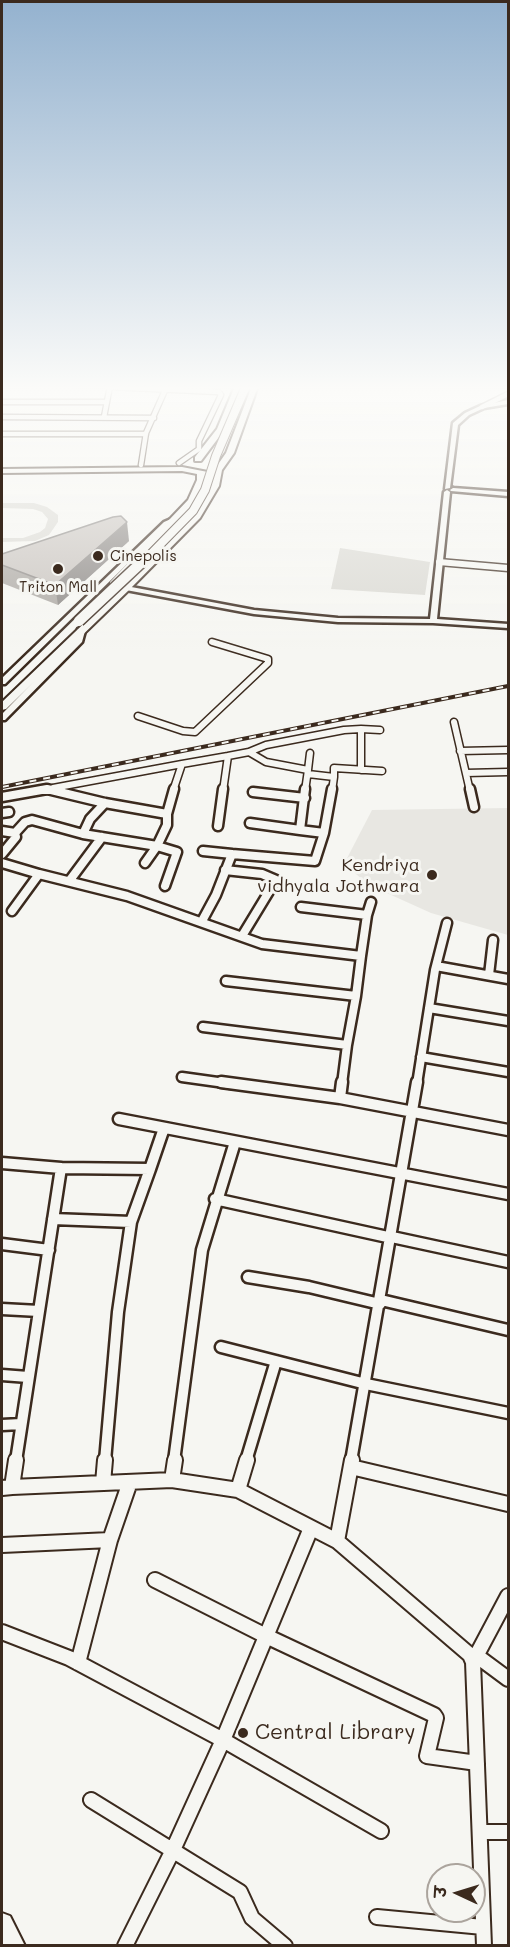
<!DOCTYPE html>
<html>
<head>
<meta charset="utf-8">
<style>
  body { margin:0 }
  #map { position:relative; width:510px; height:1947px; overflow:hidden; background:#f6f6f2; font-family:Mali,"Playpen Sans Deva",sans-serif }
  canvas { display:block }
  .frame { position:absolute; inset:0; border:3px solid #3b2a1e; pointer-events:none }
  .north { position:absolute; left:426px; top:1863px; width:60px; height:60px; box-sizing:border-box; background:#f6f6f2; border:2px solid #aba49d; border-radius:50%; rotate:274deg; font-size:16px; font-weight:700; line-height:24px; text-align:center; color:#3b2a1e }
  .north::after { content:''; display:block; margin:auto; width:21px; height:27px; background:#3b2a1e; clip-path:polygon(50% 0,100% 100%,50% 72%,0 100%) }
</style>
</head>
<body>
<div id="map">
<canvas width="510" height="1947"></canvas>
<div class="frame"></div>
<div class="north">उ</div>
</div>
<script>
const g = document.querySelector('canvas').getContext('2d');
g.lineJoin = 'round';
function fillPath(path, color) {
  g.fillStyle = color;
  g.fill(path, 'evenodd');
}
function poly(rows) {
  const path = new Path2D();
  for (const r of rows) {
    path.moveTo(r[0], r[1]);
    for (let i = 2; i < r.length; i += 2) path.lineTo(r[i], r[i + 1]);
  }
  return path;
}
function stroke(path, color, width, dash) {
  g.strokeStyle = color;
  g.lineWidth = width;
  g.lineCap = dash ? 'butt' : 'round';
  g.setLineDash(dash || []);
  g.stroke(path);
}
function drawText(font, color, halo, rows, align = 'center') {
  g.font = font + ' Mali,sans-serif';
  g.lineWidth = 6;
  g.setLineDash([]);
  g.textBaseline = 'middle';
  g.strokeStyle = halo;
  g.fillStyle = color;
  for (const [text, x, y, turn = 0] of rows) {
    g.save();
    g.translate(x, y);
    g.rotate((+turn || 0) * Math.PI / 180);
    g.textAlign = isNaN(turn) ? turn : align;
    if (halo) g.strokeText(text, 0, 0);
    g.fillText(text, 0, 0);
    g.restore();
  }
}
fillPath(poly([
  [508,808,508,935,431,913,369,885,344,864,372,810]
]), '#e8e7e2');
fillPath(poly([
  [2,503,34,503,47,507,58,515,58,522,49,535,35,541,2,542,2,538,23,538,40,532,45,528,48,519,42,512,33,509,2,508],
  [340,548,430,562,425,595,331,589]
]), '#dad9d3');
const minorFar4 = poly([
  [30,386,72,386],
  [110,387,219,392,221,395,199,441,199,449,179,463],
  [2,402,107,402],
  [482,407,508,394],
  [2,417,154,418],
  [104,417,110,386],
  [2,434,146,434],
  [141,465,146,433,166,388],
  [439,562,450,563]
]);
const minorFar3 = poly([
  [439,562,508,568],
  [138,716,183,731,195,732,268,663,268,659,212,642],
  [454,722,470,791],
  [361,729,380,730],
  [460,751,508,750],
  [249,752,266,745,344,730,361,729,361,770],
  [228,756,249,752,266,762,308,770,305,791],
  [308,770,310,753],
  [466,773,508,772],
  [308,774,334,777,332,791],
  [334,777,334,768,382,771],
  [53,788,182,764],
  [38,791,53,791],
  [173,791,182,764,228,756,223,791]
]);
const minorFar2 = poly([
  [47,789,105,803,167,814],
  [470,789,474,807],
  [253,792,305,798],
  [2,797,47,789],
  [2,813,9,812],
  [250,823,300,830,305,789],
  [218,826,223,789],
  [2,831,15,833,16,837,2,854],
  [15,833,25,822,32,820,83,834,90,819,105,803],
  [324,833,332,789],
  [83,834,157,846,167,825,167,814,174,789],
  [232,854,315,861,324,833,300,830],
  [2,863,39,874,12,911],
  [145,863,157,846,177,852,165,886],
  [225,870,262,874,276,880,242,936],
  [39,874,127,896,262,944,361,956,367,915,301,907],
  [70,880,102,837],
  [367,915,371,902],
  [202,921,216,895,232,854,203,851],
  [436,966,508,979],
  [489,975,493,940],
  [226,981,356,996,361,956],
  [429,1008,508,1021],
  [203,1027,347,1045,356,996],
  [421,1057,508,1072],
  [182,1077,232,1084],
  [342,1084,347,1045],
  [417,1084,435,970,447,923]
]);
const minorFar1 = poly([
  [221,1082,340,1098,508,1130],
  [340,1098,342,1082],
  [119,1119,508,1194],
  [2,1163,61,1168,150,1169,131,1222,53,1219],
  [150,1169,164,1128],
  [215,1199,392,1238],
  [392,1237,508,1262],
  [2,1244,49,1250],
  [248,1277,309,1287,380,1304],
  [381,1300,508,1330],
  [2,1309,39,1311],
  [221,1347,366,1384,508,1413],
  [2,1375,28,1377],
  [2,1425,21,1424],
  [16,1461,61,1168],
  [105,1461,118,1312,131,1222],
  [174,1461,202,1250,235,1142],
  [246,1461,276,1361],
  [351,1461,417,1082]
]);
const minor = poly([
  [351,1467,508,1504],
  [172,1480,238,1490,247,1460],
  [103,1483,105,1460],
  [12,1487,172,1480,175,1460],
  [2,1488,12,1487,16,1460],
  [238,1490,337,1541,352,1460],
  [337,1541,470,1655,473,1662,484,1946],
  [2,1545,110,1540],
  [155,1580,266,1636,434,1715,436,1718,427,1756,477,1763],
  [2,1632,69,1658,223,1740,381,1831],
  [477,1656,508,1679],
  [473,1662,508,1596],
  [78,1663,110,1540,130,1482],
  [91,1800,240,1892,252,1918,285,1946],
  [480,1832,508,1832],
  [377,1917,483,1927],
  [125,1946,172,1852,223,1740,311,1528]
]);
const tertiary = poly([
  [508,400,508,404,484,408,469,415,458,425,450,488,445,489,453,423,465,413,480,406,508,400],
  [453,488,508,492,508,496,451,491,450,490,453,488],
  [447,490,450,492,437,619,508,624,508,628,433,623,338,622,254,614,126,590,122,588,126,586,254,610,338,618,430,619,444,492,447,490],
  [171,519,176,520,168,524,5,684,2,684,2,678,164,522,171,519],
  [78,629,85,631,82,642,5,720,2,720,2,714,75,639,78,629]
]);
const secondary = poly([
  [2,1913,10,1916,25,1946,2,1946,2,1913]
]);
const primary = poly([
  [235,386,241,386,225,429,201,461,195,461,195,457,217,429,235,386],
  [252,386,258,386,234,453,222,470,219,486,200,518,129,590,6,709,2,710,2,702,123,586,194,515,211,486,214,470,226,453,252,386],
  [182,467,213,473,205,475,205,480,195,503,116,586,113,587,110,586,110,582,188,500,197,480,197,474,182,471,2,473,2,469,182,467]
]);
stroke(minorFar4, '#3b2a1e', 7);
stroke(minorFar3, '#3b2a1e', 9);
stroke(minorFar2, '#3b2a1e', 13);
stroke(minorFar1, '#3b2a1e', 15);
stroke(minor, '#3b2a1e', 18);
stroke(tertiary, '#3b2a1e', 5);
stroke(secondary, '#3b2a1e', 4);
stroke(primary, '#3b2a1e', 4);
stroke(minorFar4, '#f6f6f2', 4.5);
stroke(minorFar3, '#f6f6f2', 6);
stroke(minorFar2, '#f6f6f2', 8);
stroke(minorFar1, '#f6f6f2', 10);
stroke(minor, '#f6f6f2', 14);
fillPath(tertiary, '#f6f6f2');
fillPath(secondary, '#f6f6f2');
fillPath(primary, '#f6f6f2');
const rail = poly([
  [2,787,508,686]
]);
stroke(rail, '#3b2a1e', 4);
stroke(rail, '#f6f6f2', 2, [7]);
const primaryBridgeFar1 = poly([
  [142,563,193,511,205,490,216,456,246,386]
]);
const primaryBridge = poly([
  [79,621,143,561]
]);
stroke(primaryBridgeFar1, '#3b2a1e', 10, []);
stroke(primaryBridge, '#3b2a1e', 13, []);
stroke(primaryBridgeFar1, '#f6f6f2', 8);
stroke(primaryBridge, '#f6f6f2', 10);
fillPath(poly([
  [129,541,58,605,2,583,2,554]
]), '#aca8a3');
fillPath(poly([
  [127,522,129,541,58,605,55,585]
]), '#8c8885');
const building = poly([
  [121,516,127,522,55,585,2,565,2,554,113,517,121,516]
]);
fillPath(building, '#c8c3be');
stroke(building, '#8c8885', 1.5);
const sky = g.createLinearGradient(0, 0, 0, 658);
sky.addColorStop(0, '#94b2cf');
sky.addColorStop(0.59, '#fbfbf9');
sky.addColorStop(1, '#fbfbf900');
g.fillStyle = sky;
g.fillRect(0, 0, 510, 658);
for (const [x, y, r, color] of [
  [98,556,6,"#3b2a1e"],
  [58,569,6,"#3b2a1e"],
  [432,875,6,"#3b2a1e"],
  [243,1733,6,"#3b2a1e"]
]) {
  const dot = new Path2D();
  dot.arc(x, y, r, 0, 2 * Math.PI);
  g.fillStyle = color;
  g.fill(dot);
  stroke(dot, '#f6f6f2', 2);
}
drawText('15px', '#3b2a1e', '#f6f6f2', [
  ["Cinepolis",110,556],
  ["Triton Mall",58,587,"center"]
], 'left');
drawText('18px', '#3b2a1e', '#f6f6f2', [
  ["Kendriya",420,865],
  ["vidhyala Jothwara",420,886]
], 'right');
drawText('21px', '#3b2a1e', '#f6f6f2', [
  ["Central Library",255,1733]
], 'left');
</script>
</body>
</html>
